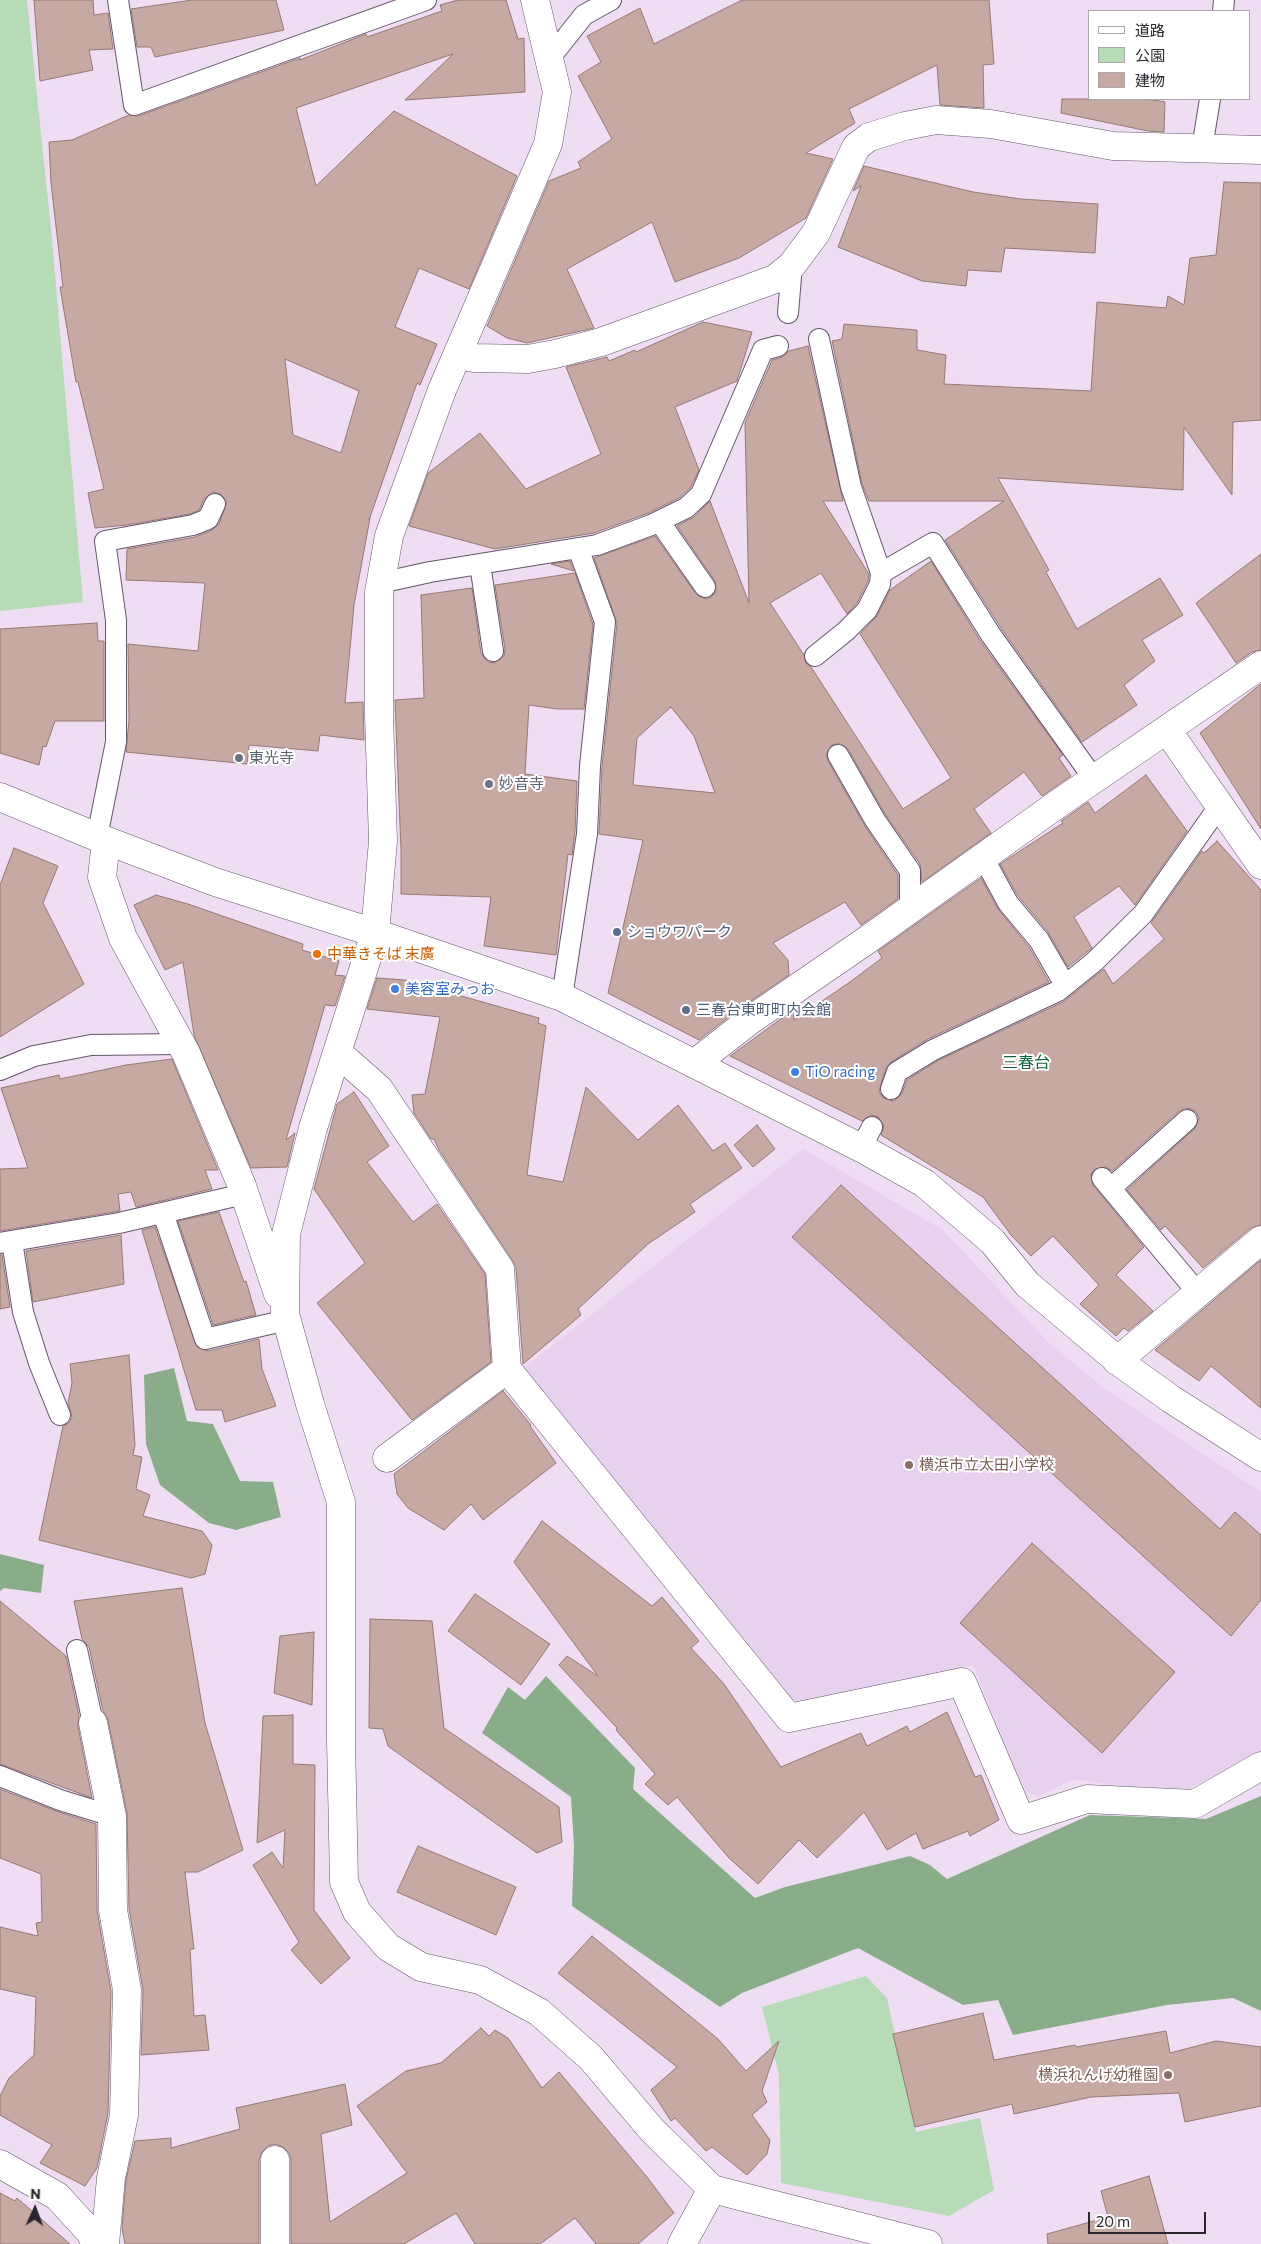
<!DOCTYPE html>
<html>
<head>
<meta charset="utf-8">
<style>
  body { margin:0 }
  #map { position:relative; width:1261px; height:2244px; overflow:hidden; background:#efddf4; font-family:Commissioner,"Noto Sans JP",sans-serif }
  canvas { display:block }
  .legend { position:absolute; left:1088px; top:10px; width:162px; height:90px; box-sizing:border-box; background:#fff; border:1px solid #aba8ab; margin:0; padding:6px 9px; list-style:none; font-size:15px; color:#2c252e }
  .legend li { display:flex; align-items:center; gap:10px; height:25px }
  .legend b { width:25px; border:1px solid #aba8ab }
  .north { position:absolute; left:10px; top:2184px; width:50px; height:50px; -webkit-text-stroke:4px #fff; paint-order:stroke; rotate:2deg; font-size:14px; font-weight:700; line-height:20px; text-align:center; color:#2c252e }
  .north::after { content:''; display:block; margin:auto; width:18px; height:22px; background:#2c252e; clip-path:polygon(50% 0,100% 100%,50% 72%,0 100%) }
  .scale { position:absolute; left:1088px; top:2212px; width:118px; height:22px; box-sizing:border-box; border:2px solid #2c252e; border-top:0; padding-left:6px; font-size:15px; line-height:18px; white-space:nowrap; color:#2c252e; -webkit-text-stroke:4px #fff; paint-order:stroke }
</style>
</head>
<body>
<div id="map">
<canvas width="1261" height="2244"></canvas>
<ul class="legend">
<li><b style="height:6px;background:#fff"></b>道路</li>
<li><b style="height:14px;background:#b6dbb6"></b>公園</li>
<li><b style="height:14px;background:#c7a9a3"></b>建物</li>
</ul>
<div class="north">N</div>
<div class="scale">20 m</div>
</div>
<script>
const g = document.querySelector('canvas').getContext('2d');
g.lineJoin = 'round';
function fillPath(path, color) {
  g.fillStyle = color;
  g.fill(path, 'evenodd');
}
function poly(rows) {
  const path = new Path2D();
  for (const r of rows) {
    path.moveTo(r[0], r[1]);
    for (let i = 2; i < r.length; i += 2) path.lineTo(r[i], r[i + 1]);
  }
  return path;
}
function stroke(path, color, width, dash) {
  g.strokeStyle = color;
  g.lineWidth = width;
  g.lineCap = dash ? 'butt' : 'round';
  g.setLineDash(dash || []);
  g.stroke(path);
}
function drawText(font, color, halo, rows, align = 'center') {
  g.font = font + ' Commissioner,"Noto Sans JP",sans-serif';
  g.lineWidth = 4;
  g.setLineDash([]);
  g.textBaseline = 'middle';
  g.strokeStyle = halo;
  g.fillStyle = color;
  for (const [text, x, y, turn = 0] of rows) {
    g.save();
    g.translate(x, y);
    g.rotate((+turn || 0) * Math.PI / 180);
    g.textAlign = isNaN(turn) ? turn : align;
    if (halo) g.strokeText(text, 0, 0);
    g.fillText(text, 0, 0);
    g.restore();
  }
}
fillPath(poly([
  [803,1149,943,1230,1048,1342,1105,1389,1261,1492,1261,1754,1177,1794,1073,1779,1039,1796,1023,1791,973,1665,901,1685,792,1702,521,1370]
]), '#e8d1ee');
fillPath(poly([
  [0,0,27,0,52,239,83,602,0,611],
  [866,1976,887,1998,916,2132,980,2118,994,2190,949,2216,781,2183,779,2075,762,2007]
]), '#b6dbb6');
fillPath(poly([
  [174,1368,187,1421,213,1424,240,1481,273,1482,281,1517,236,1530,209,1523,160,1485,146,1444,144,1375],
  [0,1554,44,1565,41,1593,4,1588,0,1591],
  [546,1676,635,1768,633,1789,755,1898,785,1887,910,1856,930,1865,947,1879,1090,1815,1206,1819,1261,1796,1261,2011,1233,1998,1167,2005,1013,2035,998,2000,963,2005,858,1948,742,1993,720,2007,572,1906,574,1846,571,1797,482,1733,508,1687,525,1700]
]), '#89ad89');
const building = poly([
  [34,0,93,0,94,15,108,13,113,49,89,50,93,70,40,81,34,0],
  [192,0,276,0,284,30,155,57,151,47,137,47,131,9,192,0],
  [458,0,506,0,518,39,524,38,525,92,405,100,453,54,296,108,316,186,394,111,517,176,469,289,419,268,395,327,437,344,420,385,417,383,369,520,370,518,354,605,345,703,363,702,364,740,320,735,318,751,249,745,247,764,126,752,129,720,128,644,198,651,205,583,126,580,127,549,195,537,212,530,219,524,227,502,220,494,213,492,204,499,199,510,190,514,127,525,95,528,88,493,104,489,78,382,76,382,60,287,63,287,51,183,49,142,72,140,129,115,138,116,300,58,300,60,366,34,367,37,442,11,440,5,458,0],
  [285,359,359,391,341,453,293,435,285,359],
  [742,0,989,0,994,64,983,65,984,108,940,105,937,65,849,109,855,123,806,153,833,159,806,218,739,258,675,282,652,222,567,269,594,328,527,343,507,338,487,326,549,181,581,168,578,162,612,139,578,76,601,62,587,36,640,8,654,44,742,0],
  [1062,99,1148,99,1165,102,1164,132,1148,131,1061,113,1062,99],
  [864,166,973,192,1021,199,1098,204,1095,253,1005,248,1001,272,968,270,966,286,922,281,838,247,861,186,853,191,864,166],
  [1224,182,1261,183,1261,420,1233,422,1232,495,1184,427,1183,490,998,478,1049,570,1046,572,1077,629,1160,578,1183,615,1142,640,1155,661,1124,685,1137,705,1082,742,1001,628,945,540,1004,501,869,501,862,484,832,341,842,339,844,324,917,330,917,350,946,355,944,384,1091,391,1097,302,1166,308,1168,296,1184,305,1190,258,1216,255,1224,182],
  [703,322,752,332,737,381,675,407,699,470,691,487,679,498,646,514,594,533,495,549,409,526,428,473,480,433,526,489,601,454,566,367,607,357,609,361,635,350,636,352,703,322],
  [808,346,843,501,823,501,869,574,868,581,857,603,847,614,821,573,770,603,804,655,806,663,811,667,903,809,951,778,860,634,877,616,890,590,931,561,981,642,1063,755,1059,758,1071,776,1042,796,1024,772,974,809,991,833,922,882,920,864,885,814,848,749,839,743,832,745,826,754,828,761,865,826,898,875,898,899,861,925,845,902,773,943,788,960,789,975,739,1009,699,1040,608,993,643,840,599,834,602,767,617,623,594,558,655,536,696,594,706,599,711,597,716,592,715,581,677,526,694,517,710,501,749,603,745,423,772,360,782,357,789,351,808,346],
  [671,707,694,736,715,793,633,785,637,738,671,707],
  [1261,554,1261,650,1252,652,1236,663,1196,603,1261,554],
  [570,561,574,571,551,564,570,561],
  [575,573,593,624,584,709,557,709,529,705,525,774,577,781,575,831,572,855,568,854,556,955,484,946,491,897,401,894,401,850,395,700,424,698,421,595,472,588,481,653,488,662,495,663,504,656,505,649,495,585,575,573],
  [97,623,98,641,104,641,104,721,55,721,46,747,43,746,39,765,0,753,0,629,97,623],
  [1261,684,1261,829,1200,733,1261,684],
  [1146,775,1187,831,1135,905,1119,886,1074,917,1092,948,1068,967,1048,932,1018,896,1000,864,1063,823,1061,821,1088,802,1095,813,1146,775],
  [1217,841,1261,890,1261,1225,1251,1228,1203,1268,1165,1226,1161,1230,1127,1190,1195,1128,1199,1118,1196,1112,1191,1109,1185,1108,1179,1111,1112,1171,1106,1167,1095,1169,1091,1174,1093,1185,1144,1247,1116,1275,1153,1311,1128,1331,1124,1328,1116,1336,1080,1304,1099,1285,1053,1236,1031,1256,1011,1235,983,1197,881,1135,884,1126,878,1117,871,1115,862,1121,730,1056,793,1010,794,1020,850,982,882,958,878,951,981,878,998,909,1029,947,1049,982,928,1039,891,1062,886,1068,879,1091,882,1097,888,1100,894,1101,902,1093,907,1080,939,1060,1063,1002,1104,969,1113,984,1164,939,1151,923,1202,851,1204,853,1217,841],
  [14,848,58,866,43,903,84,984,0,1037,0,885,14,848],
  [156,895,188,904,303,944,302,950,339,961,335,975,345,976,335,1006,325,1005,286,1140,295,1133,287,1167,251,1168,194,1035,183,962,165,970,134,905,156,895],
  [377,978,405,980,539,1018,538,1023,546,1026,527,1175,563,1182,586,1087,638,1140,678,1105,713,1151,725,1143,742,1168,690,1204,695,1212,648,1244,578,1309,581,1315,523,1364,516,1268,513,1261,439,1150,434,1139,431,1139,414,1113,412,1095,425,1094,440,1017,367,1009,377,978],
  [172,1059,218,1170,205,1170,212,1189,136,1207,131,1192,118,1194,120,1211,0,1231,0,1169,28,1168,1,1088,59,1075,60,1079,126,1065,172,1059],
  [354,1092,389,1146,367,1162,413,1222,437,1204,485,1274,491,1362,412,1420,317,1303,365,1263,314,1189,337,1104,354,1092],
  [757,1125,775,1149,753,1167,734,1145,757,1125],
  [841,1185,1220,1529,1235,1512,1261,1535,1261,1600,1231,1636,792,1237,841,1185],
  [219,1212,244,1282,246,1281,256,1315,213,1325,178,1221,219,1212],
  [155,1227,197,1347,208,1351,259,1339,262,1369,276,1406,225,1422,222,1410,196,1410,142,1230,155,1227],
  [121,1235,124,1284,33,1302,26,1251,121,1235],
  [0,1255,2,1255,10,1307,0,1309,0,1255],
  [1261,1260,1261,1408,1211,1366,1199,1381,1155,1350,1261,1260],
  [129,1355,135,1445,133,1455,142,1457,136,1489,150,1495,143,1516,202,1531,212,1545,205,1574,191,1578,39,1540,63,1426,69,1423,72,1417,68,1403,72,1383,70,1364,129,1355],
  [503,1391,531,1425,530,1426,556,1463,483,1520,471,1504,444,1530,408,1508,397,1494,394,1474,503,1391],
  [542,1521,652,1606,662,1597,699,1641,691,1648,724,1684,781,1767,861,1733,867,1746,907,1726,910,1732,947,1712,975,1777,981,1775,999,1820,970,1836,968,1831,923,1849,916,1833,887,1850,864,1812,817,1858,799,1840,758,1884,729,1858,677,1797,668,1805,645,1784,655,1774,616,1730,617,1728,559,1665,567,1656,598,1676,514,1562,542,1521],
  [1032,1543,1175,1672,1102,1753,960,1623,1032,1543],
  [182,1588,205,1723,243,1850,198,1872,185,1872,194,1949,190,1949,194,2016,205,2015,209,2050,141,2055,143,1990,129,1909,127,1813,108,1720,103,1711,89,1647,82,1639,74,1601,182,1588],
  [475,1594,550,1644,521,1685,448,1631,475,1594],
  [0,1601,66,1656,79,1716,78,1726,92,1798,0,1764,0,1601],
  [370,1619,432,1621,444,1728,559,1807,562,1842,537,1853,388,1746,383,1729,369,1728,370,1619],
  [314,1632,312,1705,274,1693,280,1636,314,1632],
  [293,1715,293,1764,315,1765,314,1910,350,1958,321,1984,291,1950,299,1942,253,1865,272,1852,283,1868,285,1830,257,1843,263,1716,293,1715],
  [0,1789,56,1811,96,1824,97,1910,111,1991,108,2113,97,2168,85,2186,40,2163,52,2145,0,2115,0,2096,9,2078,34,2055,36,1997,0,1989,0,1927,38,1936,36,1923,42,1922,41,1874,0,1858,0,1789],
  [418,1846,516,1887,496,1935,397,1892,418,1846],
  [592,1936,718,2039,746,2071,779,2041,762,2091,767,2102,752,2115,770,2140,767,2154,747,2175,712,2147,706,2151,675,2118,671,2121,651,2090,677,2067,558,1973,592,1936],
  [983,2013,994,2060,1075,2045,1076,2047,1166,2031,1170,2053,1216,2041,1261,2047,1261,2106,1185,2122,1179,2093,1091,2097,1014,2114,1012,2104,915,2127,893,2034,983,2013],
  [481,2028,489,2036,495,2030,508,2038,542,2088,559,2072,647,2177,674,2213,638,2244,596,2244,575,2218,540,2244,475,2244,456,2213,404,2244,291,2244,291,2160,289,2153,283,2147,275,2144,268,2146,262,2152,259,2160,259,2244,125,2244,122,2228,126,2180,135,2141,171,2138,171,2148,240,2129,236,2108,345,2084,352,2125,321,2134,330,2222,407,2173,357,2106,406,2071,441,2063,481,2028],
  [1149,2176,1168,2244,1048,2244,1047,2234,1108,2217,1101,2191,1149,2176],
  [0,2193,15,2201,17,2198,70,2244,0,2244,0,2193]
]);
fillPath(building, '#c7a9a3');
stroke(building, '#957974', 1);
const service = poly([
  [118,0,134,105,426,0],
  [1223,11,1224,0],
  [549,59,584,15,611,0],
  [1202,148,1210,99],
  [788,313,792,265],
  [819,339,851,487,881,573,933,543,991,635,1094,779],
  [659,521,705,587],
  [480,564,493,651],
  [380,583,430,572,597,545,651,525,686,508,701,494,763,350,778,346],
  [815,656,846,631,867,610,880,584,881,573],
  [838,755,875,820,910,871,910,910],
  [97,837,116,742,116,620,105,541,193,525,208,519,215,504],
  [983,857,1008,903,1039,940,1065,985],
  [562,997,587,834,590,766,605,622,578,548],
  [0,1070,34,1056,91,1045,180,1044],
  [891,1089,897,1072,933,1050,1058,991,1094,962,1143,914,1220,805],
  [861,1148,872,1127],
  [1102,1178,1198,1293],
  [1111,1188,1187,1120],
  [163,1213,205,1339,287,1320],
  [12,1241,23,1312,39,1363,60,1415],
  [0,1243,119,1223,244,1194],
  [77,1650,93,1723],
  [0,1776,60,1800,112,1816]
]);
const minor = poly([
  [535,0,557,92,548,144,442,390,389,536,379,592,379,715,383,841,375,933,313,1128,286,1234,285,1314,310,1404,341,1502,341,1740,344,1882,357,1912,388,1947,421,1967,480,1980,539,2012,591,2058,652,2130,712,2189,928,2244],
  [458,355,474,358,528,359,555,354,601,342,775,279,792,265,816,233,856,147,869,137,905,126,936,120,991,124,1113,146,1261,150],
  [1167,730,1261,865],
  [0,797,97,837,215,882,375,933,562,997,865,1150,924,1183,992,1241,1027,1284,1122,1364,1171,1399,1261,1457],
  [106,841,102,877,123,938,186,1053,242,1186,278,1294],
  [337,1052,379,1089,500,1269,507,1369,789,1718,962,1682,1021,1820,1087,1799,1195,1804,1261,1766],
  [694,1064,749,1021,867,940,1059,803,1261,665],
  [1117,1361,1261,1240],
  [387,1458,507,1369],
  [93,1723,112,1816,113,1910,127,1990,124,2115,111,2178,105,2244],
  [275,2160,275,2244],
  [0,2164,57,2196,90,2232,96,2244],
  [682,2244,712,2189]
]);
stroke(service, '#655669', 22);
stroke(minor, '#655669', 29);
stroke(service, '#fff', 20);
stroke(minor, '#fff', 28);
for (const [x, y, r, color] of [
  [239,758,5,"#6b7280"],
  [489,784,5,"#6b7280"],
  [617,932,5,"#5c6f8a"],
  [317,954,5,"#e8710a"],
  [395,989,5,"#3f7fe0"],
  [686,1010,5,"#5c6f8a"],
  [795,1072,5,"#3f7fe0"],
  [909,1465,5,"#8d6e63"],
  [1168,2075,5,"#8d6e63"]
]) {
  const dot = new Path2D();
  dot.arc(x, y, r, 0, 2 * Math.PI);
  g.fillStyle = color;
  g.fill(dot);
  stroke(dot, '#fff', 2);
}
drawText('15px', '#5b616d', '#fff', [
  ["東光寺",249,758],
  ["妙音寺",499,784]
], 'left');
drawText('15px', '#4e5e75', '#fff', [
  ["ショウワパーク",627,932],
  ["三春台東町町内会館",696,1010]
], 'left');
drawText('15px', '#c56008', '#fff', [
  ["中華きそば 末廣",327,954]
], 'left');
drawText('15px', '#366cbe', '#fff', [
  ["美容室みっお",405,989],
  ["TiO racing",805,1072]
], 'left');
drawText('15px', '#785e54', '#fff', [
  ["横浜市立太田小学校",919,1465],
  ["横浜れんげ幼稚園",1158,2075,"right"]
], 'left');
drawText('16px', '#116640', '#fff', [
  ["三春台",1026,1063]
]);
</script>
</body>
</html>
